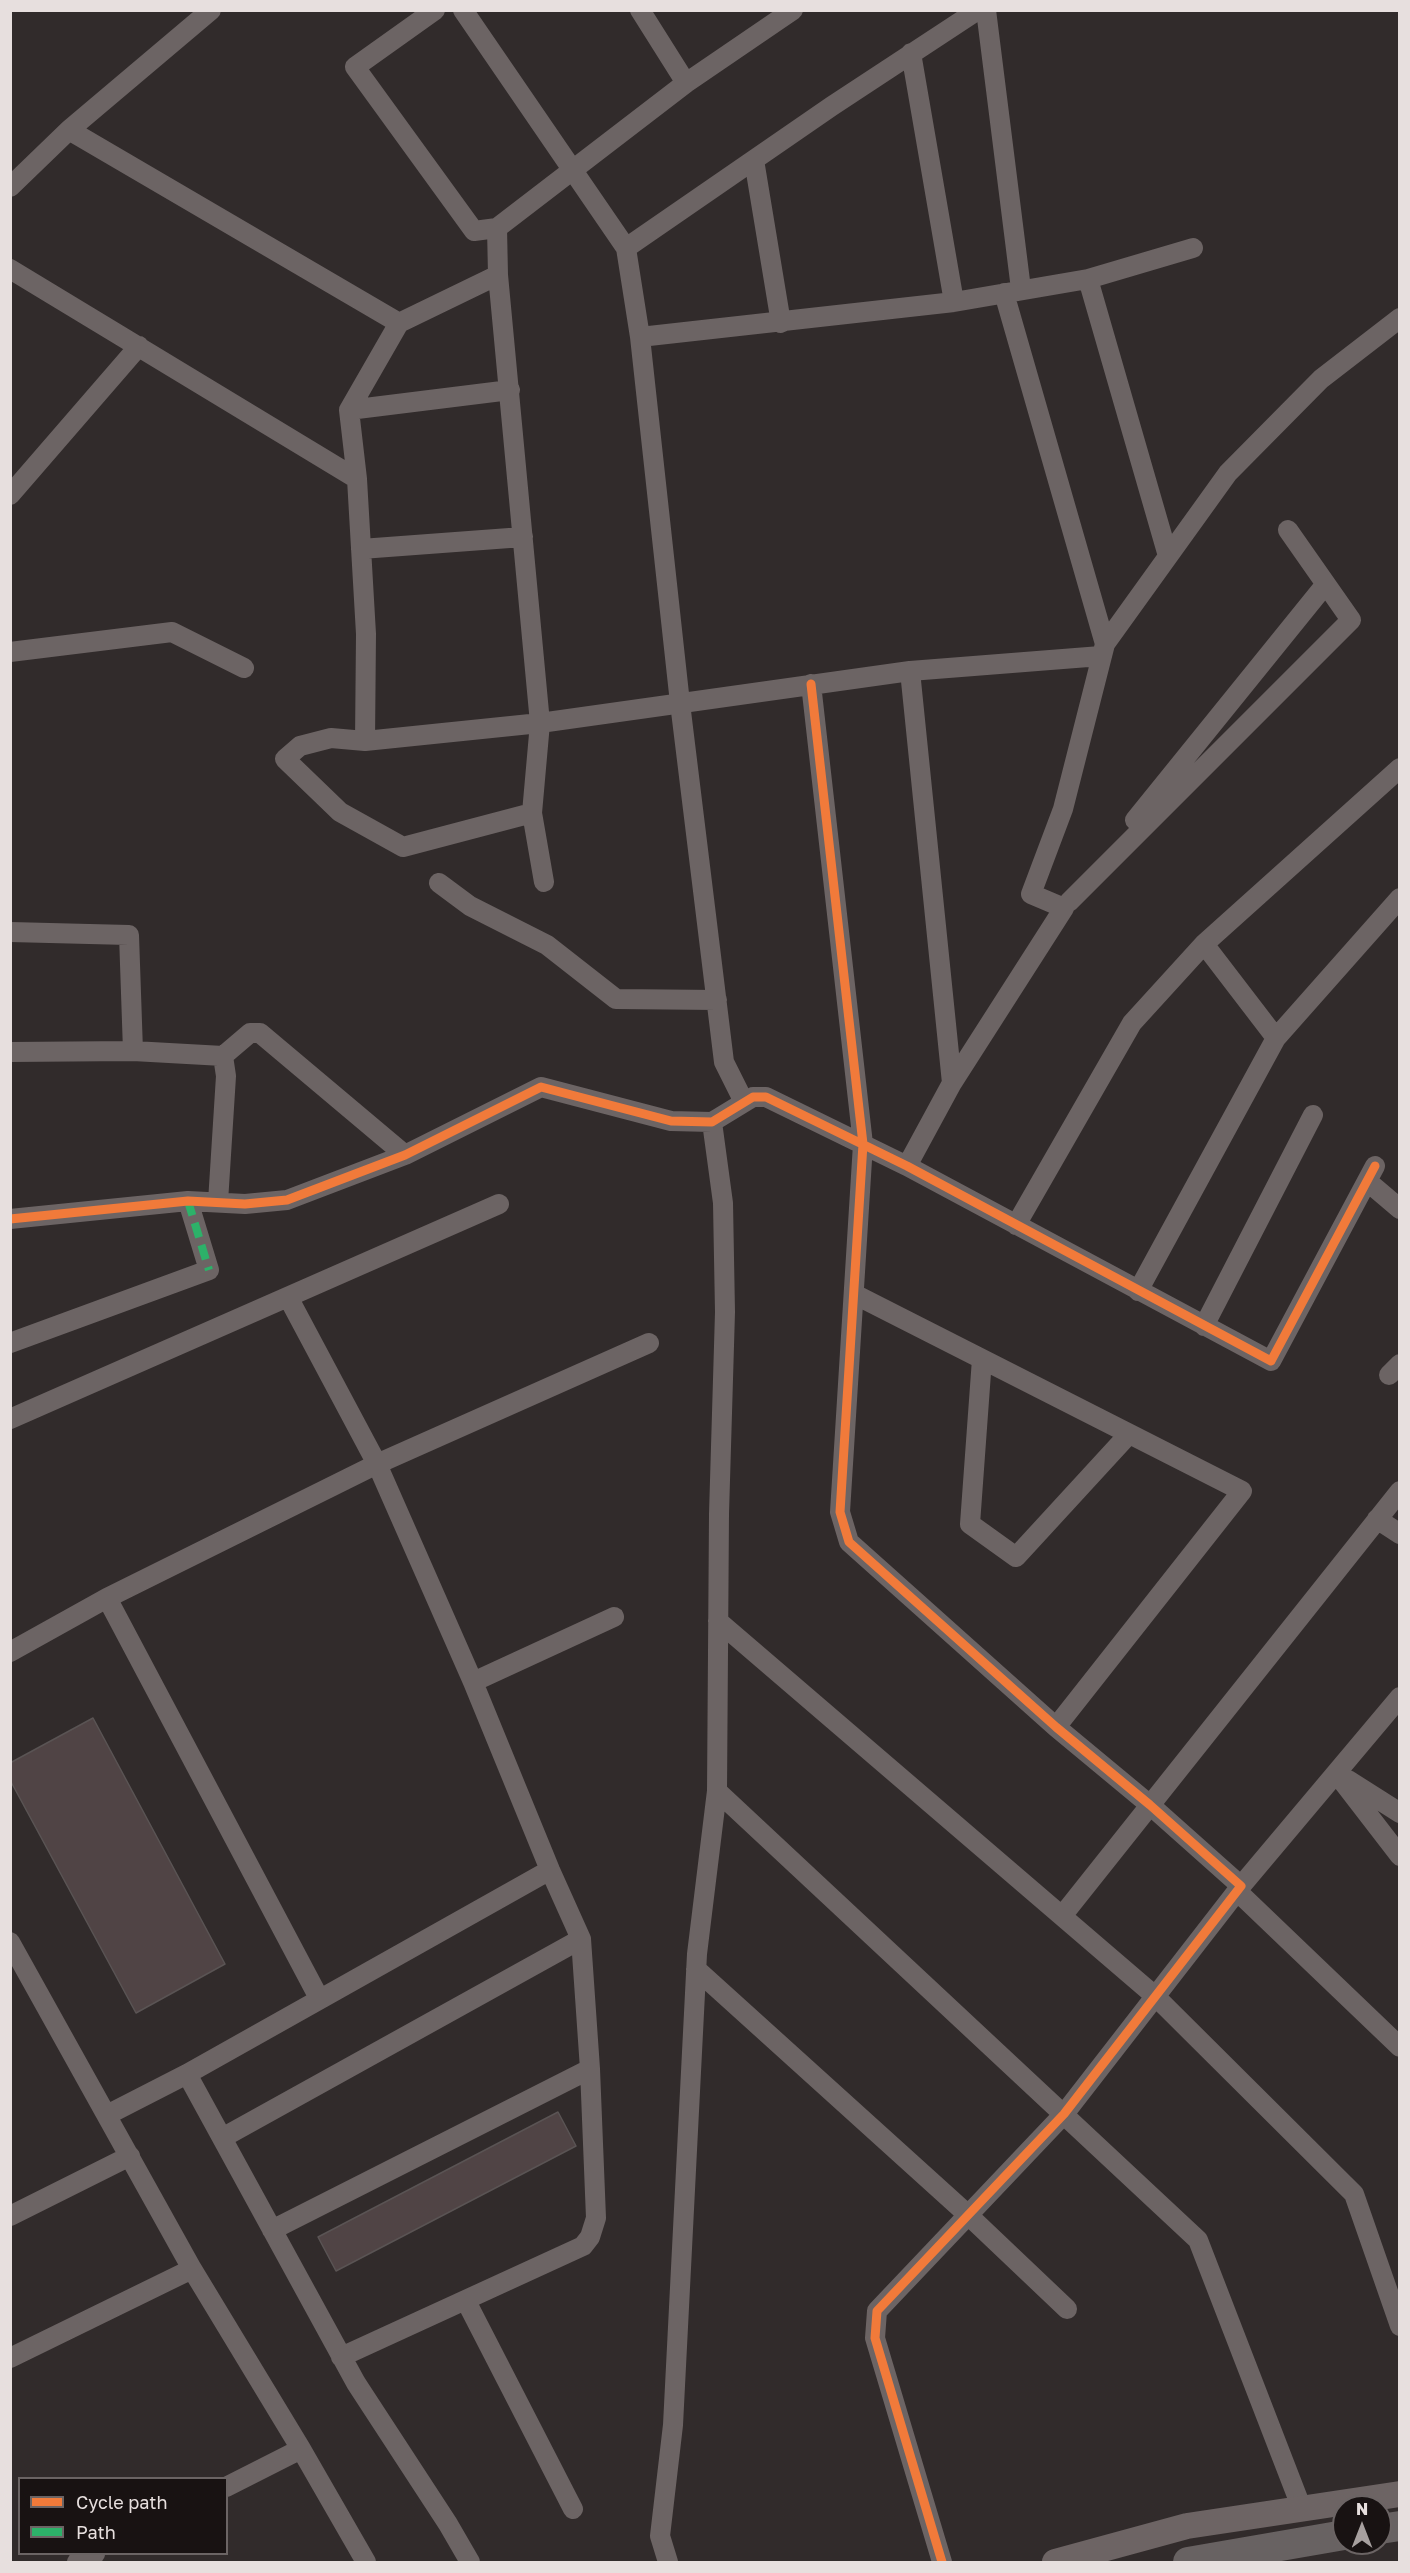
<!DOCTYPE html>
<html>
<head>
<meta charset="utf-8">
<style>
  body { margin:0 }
  #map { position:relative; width:1410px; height:2573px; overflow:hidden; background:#312b2b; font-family:"Golos Text",sans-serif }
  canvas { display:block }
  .frame { position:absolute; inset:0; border:12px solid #e7dfde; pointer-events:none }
  .legend { position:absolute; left:18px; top:2477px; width:210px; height:78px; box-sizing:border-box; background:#181212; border:2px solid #6b6464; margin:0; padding:8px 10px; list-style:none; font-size:18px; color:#e7dfde }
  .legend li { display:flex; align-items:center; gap:12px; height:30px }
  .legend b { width:30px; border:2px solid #6b6464 }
  .north { position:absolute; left:1332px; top:2495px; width:60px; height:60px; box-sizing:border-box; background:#181212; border:2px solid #6b6464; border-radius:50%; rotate:0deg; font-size:16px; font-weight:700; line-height:24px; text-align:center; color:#e7dfde }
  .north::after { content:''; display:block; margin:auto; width:21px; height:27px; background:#a7a09f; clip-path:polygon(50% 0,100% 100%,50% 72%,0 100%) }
</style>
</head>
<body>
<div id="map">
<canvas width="1410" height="2573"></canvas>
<div class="frame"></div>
<ul class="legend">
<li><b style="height:8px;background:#f17a3a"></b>Cycle path</li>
<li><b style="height:8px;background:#2db169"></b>Path</li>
</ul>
<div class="north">N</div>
</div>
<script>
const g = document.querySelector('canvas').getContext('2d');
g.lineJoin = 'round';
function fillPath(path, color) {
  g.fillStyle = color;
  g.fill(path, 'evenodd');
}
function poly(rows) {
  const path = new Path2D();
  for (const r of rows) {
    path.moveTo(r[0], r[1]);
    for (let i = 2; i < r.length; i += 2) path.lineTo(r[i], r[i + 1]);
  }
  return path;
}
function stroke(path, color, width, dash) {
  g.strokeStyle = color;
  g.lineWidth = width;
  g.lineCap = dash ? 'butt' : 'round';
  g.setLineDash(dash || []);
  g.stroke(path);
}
const building = poly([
  [93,1718,225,1964,136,2013,10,1780,10,1763,93,1718],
  [558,2112,576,2146,336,2271,318,2237,558,2112]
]);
fillPath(building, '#504445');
stroke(building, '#5a5454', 1.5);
stroke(poly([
  [435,10,355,67,474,231,497,228,686,83,793,10],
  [463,10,626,248,640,337,680,703,724,1062,744,1102],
  [640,10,686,83],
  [986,10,1021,289],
  [911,53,954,302],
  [69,130,399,323],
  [754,160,781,323],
  [10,187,69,130,211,10],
  [497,228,498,275,540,723,532,813,544,882],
  [626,248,832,106,978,10],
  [10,269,357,479],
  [1088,279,1168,556],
  [1004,293,1105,644],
  [640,337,954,302,1088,279,1193,248],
  [510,390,349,410,357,479,366,634,365,741,540,723,910,671,1101,656],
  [349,410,399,323,498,275],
  [10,495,139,346],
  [361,549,523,537],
  [10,652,172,632,244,668],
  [910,671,952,1083],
  [811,684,863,1144,840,1512,849,1542,1056,1727,1150,1805,1241,1886,1064,2114,877,2311,875,2338,942,2562],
  [365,741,331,738,300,746,285,759,340,812,403,847,532,813],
  [1135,820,1325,585],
  [439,883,470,906,547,945,616,999,717,1000],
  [1069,902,1351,620,1288,530],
  [10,932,129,935,133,1051],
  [1276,1038,1400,898],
  [10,1052,133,1051,223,1056,250,1033,260,1033,405,1155],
  [907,1166,952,1083,1064,908,1031,894,1063,809,1105,644,1228,473,1321,379,1400,318],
  [1367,1181,1400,1209],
  [218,1202,226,1076,223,1056],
  [10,1219,188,1201,245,1204,287,1200,405,1155,541,1087,671,1121,712,1122,753,1097,766,1097,907,1166,1271,1361,1375,1166],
  [1016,1225,1132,1023,1204,944,1400,768],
  [1138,1291,1276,1038,1204,944],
  [854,1294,1242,1491,1056,1727],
  [288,1297,377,1464,473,1682,550,1870,581,1939,590,2069],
  [1204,1326,1313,1115],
  [10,1343,209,1270,188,1201],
  [982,1359,970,1524,1016,1557,1129,1434],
  [1389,1375,1400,1364],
  [10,1419,499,1204],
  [1377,1519,1400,1534],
  [107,1598,319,1998],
  [718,1621,1155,1996,1354,2194,1400,2326],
  [10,1652,107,1598,377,1464,649,1343],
  [473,1682,614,1617],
  [1336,1773,1400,1856],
  [1348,1780,1400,1813],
  [717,1791,1198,2240,1302,2509],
  [1241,1886,1400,1697],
  [1237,1891,1400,2047],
  [1062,1916,1400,1491],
  [10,1942,192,2269,301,2449,366,2562],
  [696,1969,967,2214,1067,2309],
  [187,2074,356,2383,448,2524,470,2562],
  [107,2115,187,2074,550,1870],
  [222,2138,581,1939],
  [10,2216,130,2156],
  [272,2230,590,2069,596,2218,590,2237,583,2246,341,2357],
  [466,2301,573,2509],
  [10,2358,192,2269],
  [226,2487,301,2449],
  [77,2562,95,2554],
  [668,2562,660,2536,673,2425,697,1954,717,1791,719,1514,725,1312,723,1203,712,1122]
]), '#6c6464', 20);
stroke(poly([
  [1055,2562,1187,2526,1400,2494]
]), '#6d6464', 26);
stroke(poly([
  [1380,2529,1400,2526],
  [1188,2562,1344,2535]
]), '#686262', 30);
stroke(poly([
  [188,1201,209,1270]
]), '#2db169', 8, [15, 8]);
stroke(poly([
  [811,684,863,1144,840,1512,849,1542,1056,1727,1150,1805,1241,1886,1064,2114,877,2311,875,2338,942,2562],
  [10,1219,188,1201,245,1204,287,1200,405,1155,541,1087,671,1121,712,1122,753,1097,766,1097,907,1166,1271,1361,1375,1166]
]), '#f17a3a', 9);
</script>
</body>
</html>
